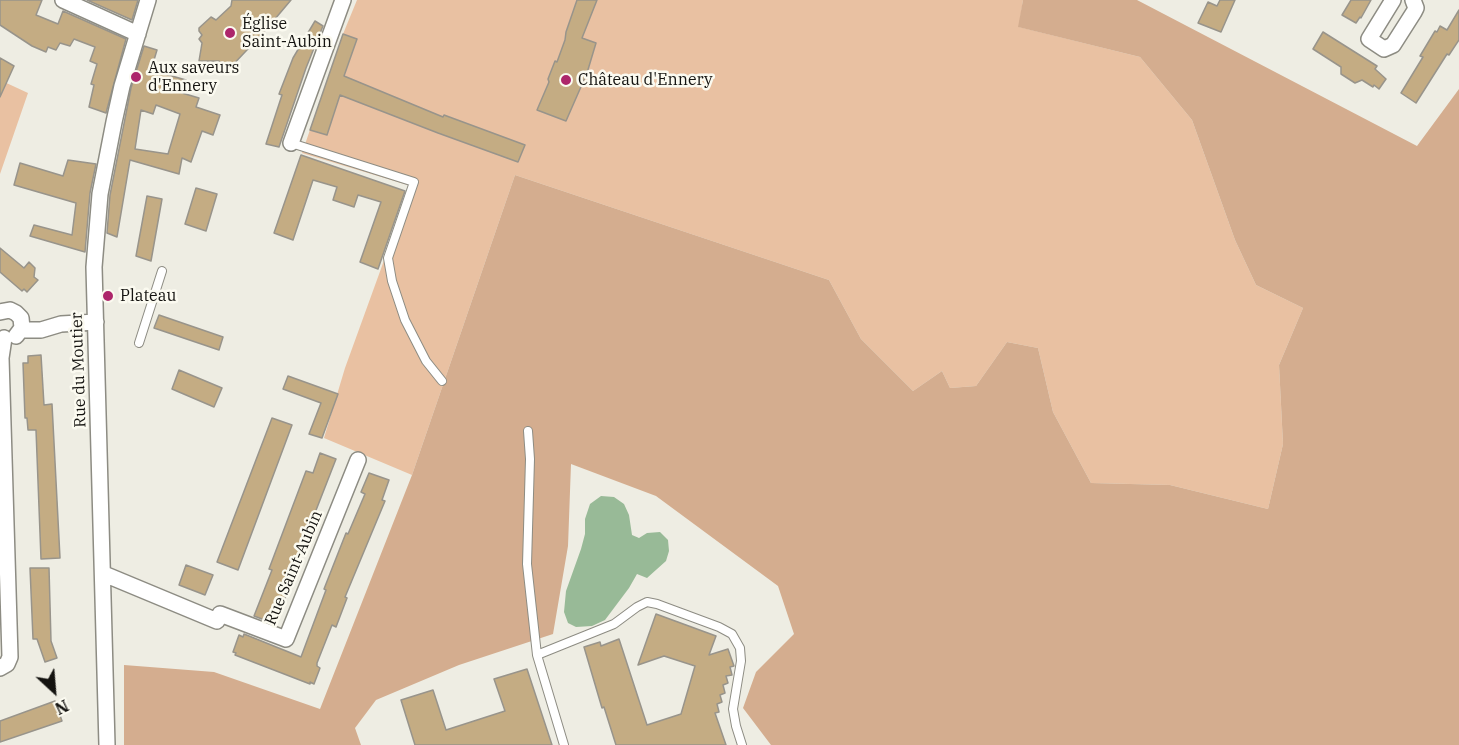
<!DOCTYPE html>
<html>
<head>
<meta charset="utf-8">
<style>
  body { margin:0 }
  #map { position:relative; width:1459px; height:745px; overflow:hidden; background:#eeede3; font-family:"IBM Plex Serif",serif }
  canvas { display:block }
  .north { position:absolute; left:24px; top:661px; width:60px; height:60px; -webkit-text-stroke:4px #fbfaf0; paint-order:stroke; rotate:154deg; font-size:16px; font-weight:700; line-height:24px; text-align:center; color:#141310 }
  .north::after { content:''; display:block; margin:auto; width:21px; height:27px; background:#141310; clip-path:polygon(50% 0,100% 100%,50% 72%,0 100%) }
</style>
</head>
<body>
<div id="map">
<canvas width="1459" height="745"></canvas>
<div class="north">N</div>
</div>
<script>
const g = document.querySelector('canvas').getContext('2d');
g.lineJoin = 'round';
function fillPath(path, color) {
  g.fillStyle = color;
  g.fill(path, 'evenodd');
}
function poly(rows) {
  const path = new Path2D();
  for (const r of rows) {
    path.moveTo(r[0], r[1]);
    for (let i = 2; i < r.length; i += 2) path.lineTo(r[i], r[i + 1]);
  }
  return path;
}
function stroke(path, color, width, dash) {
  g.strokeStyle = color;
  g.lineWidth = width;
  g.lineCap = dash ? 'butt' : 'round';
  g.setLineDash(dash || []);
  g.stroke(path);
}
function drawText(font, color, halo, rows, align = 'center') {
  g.font = font + ' "IBM Plex Serif",serif';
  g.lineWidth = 5;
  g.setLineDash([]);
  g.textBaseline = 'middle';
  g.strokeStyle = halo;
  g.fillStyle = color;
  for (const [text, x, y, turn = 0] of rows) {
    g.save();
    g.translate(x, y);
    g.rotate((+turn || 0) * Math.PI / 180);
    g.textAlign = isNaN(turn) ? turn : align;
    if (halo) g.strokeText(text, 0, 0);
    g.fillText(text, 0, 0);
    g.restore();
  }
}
fillPath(poly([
  [357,0,1023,0,1019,27,1140,57,1192,120,1235,240,1256,285,1303,308,1279,365,1283,444,1268,509,1170,485,1091,483,1053,412,1038,348,1007,342,976,386,950,388,942,371,913,391,861,339,829,280,515,175,412,475,324,438,345,368,411,186,302,153,343,34],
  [0,80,28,93,0,174]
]), '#e9c1a2');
fillPath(poly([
  [1023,0,1137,0,1417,146,1459,89,1459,745,771,745,743,708,756,672,794,634,778,586,656,496,571,464,568,546,553,634,459,665,376,700,355,728,361,745,124,745,124,665,214,672,320,709,412,475,515,175,829,280,861,339,913,391,942,371,950,388,976,386,1007,342,1038,348,1053,412,1091,483,1170,485,1268,509,1283,444,1279,365,1303,308,1256,285,1235,240,1192,120,1140,57,1018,27]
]), '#d4ad8f');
fillPath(poly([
  [601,496,614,497,624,504,629,515,632,535,639,538,647,533,660,532,668,540,669,551,666,561,647,578,637,574,629,588,605,620,592,626,576,627,568,623,564,612,566,591,581,549,585,534,585,519,590,504]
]), '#98ba97');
const building = poly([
  [0,0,42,0,36,15,58,24,63,11,126,39,106,113,89,107,94,85,91,84,97,64,90,61,95,47,74,39,70,46,60,43,56,50,48,47,46,52,32,46,0,25,0,0],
  [87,0,138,0,132,20,87,0],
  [232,0,291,0,264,32,228,70,219,61,199,61,202,43,199,39,202,35,199,31,199,28,211,17,216,20,231,6,232,0],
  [577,0,597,0,582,38,596,43,587,73,566,121,537,110,549,82,548,79,555,61,557,62,565,40,566,32,577,0],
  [1220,0,1235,0,1221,32,1198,23,1208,2,1217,6,1220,0],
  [1351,0,1371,0,1361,18,1360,17,1356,23,1342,15,1351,0],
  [1459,10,1459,40,1449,55,1447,54,1416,103,1401,93,1423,57,1420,56,1435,31,1437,32,1440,26,1447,30,1459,10],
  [315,21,323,26,306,68,279,147,266,144,282,95,279,94,293,58,315,21],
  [1323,32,1377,66,1375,69,1386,79,1379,89,1374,85,1373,87,1362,80,1355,83,1341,74,1341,67,1313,49,1323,32],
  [343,34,357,39,344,76,443,117,444,115,525,145,518,162,438,133,340,95,327,135,310,130,343,34],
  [144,46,157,50,151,70,186,80,182,93,199,98,196,107,220,115,213,135,202,131,191,162,182,158,179,174,130,160,117,237,107,233,110,195,131,88,144,46],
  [156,105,180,114,168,154,135,149,141,110,153,114,156,105],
  [0,58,14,66,0,97,0,58],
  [301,155,405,191,378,269,360,262,381,202,358,195,354,207,333,200,337,187,313,180,293,240,274,233,301,155],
  [68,160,96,164,90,193,85,252,30,236,34,225,72,235,76,203,14,185,20,163,63,176,68,160],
  [196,188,217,194,206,231,185,224,196,188],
  [147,196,162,199,151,261,136,256,147,196],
  [0,248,24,268,29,262,35,268,34,277,38,280,27,292,24,289,22,291,0,272,0,248],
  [159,315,223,337,219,350,154,328,159,315],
  [41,355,44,405,52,404,60,558,41,559,36,430,28,430,27,418,25,418,23,363,28,363,28,356,41,355],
  [179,370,222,388,214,407,172,389,179,370],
  [288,376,338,394,322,438,309,434,321,403,283,389,288,376],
  [272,418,292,425,238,570,217,562,272,418],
  [320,453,336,459,290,577,293,578,282,606,277,604,270,622,254,616,272,570,269,569,306,471,313,473,320,453],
  [369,473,389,480,382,500,385,501,345,597,347,598,336,627,332,625,317,663,317,666,320,668,314,684,310,682,310,684,235,655,236,653,233,652,239,635,243,637,244,634,301,657,326,590,324,589,346,533,348,534,365,494,361,492,369,473],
  [186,565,213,575,205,595,179,585,186,565],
  [30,568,49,568,51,641,57,658,45,662,37,639,33,639,30,568],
  [656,614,716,636,709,655,728,649,734,666,730,667,732,675,726,676,728,683,723,685,725,693,720,695,722,702,717,704,719,712,715,713,726,745,616,745,604,707,602,708,584,647,600,642,601,646,619,639,647,725,681,714,695,666,664,656,638,665,656,614],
  [527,669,552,745,415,745,401,700,433,690,446,730,505,711,494,679,527,669],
  [55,701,62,721,0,742,0,721,55,701]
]);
fillPath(building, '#c4ac83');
stroke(building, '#98948b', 1.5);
const lane = poly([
  [291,143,414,182,388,258,392,281,405,320,426,361,442,381],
  [139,343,162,271],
  [528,431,530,459,527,564,537,655],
  [564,745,537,655,614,624,637,607,647,602,657,604,719,627,732,634,740,648,741,661,733,709,736,726,742,745]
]);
const street = poly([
  [63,0,138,34],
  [1393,0,1369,39,1384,49,1393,45,1414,12,1416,8,1413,0],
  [291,143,343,0],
  [0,312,10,310,16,313,21,318,22,328,16,336],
  [21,330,41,330,61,324,96,322],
  [104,574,217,621,220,614,286,639,358,460],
  [0,668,7,664,10,657,1,358,4,338],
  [107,745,94,267,100,194,114,122,122,86,148,0]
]);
stroke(lane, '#8d8c83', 10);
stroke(street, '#8d8c83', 18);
stroke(lane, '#fff', 8);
stroke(street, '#fff', 15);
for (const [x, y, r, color] of [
  [230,33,6,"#ad266b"],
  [136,77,6,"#ad266b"],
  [566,80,6,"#ad266b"],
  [108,296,6,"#ad266b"]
]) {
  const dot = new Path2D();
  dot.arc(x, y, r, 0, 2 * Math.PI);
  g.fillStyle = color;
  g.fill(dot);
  stroke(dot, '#fbfaf0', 2);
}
drawText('16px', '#141310', '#fbfaf0', [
  ["Église",242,24],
  ["Saint-Aubin",242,42],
  ["Aux saveurs",148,68],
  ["d'Ennery",148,86],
  ["Château d'Ennery",578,80],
  ["Plateau",120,296]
], 'left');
drawText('16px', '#141310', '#fbfaf0', [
  ["Rue du Moutier",79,370,-92],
  ["Rue Saint-Aubin",294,568,-67]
]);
</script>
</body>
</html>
